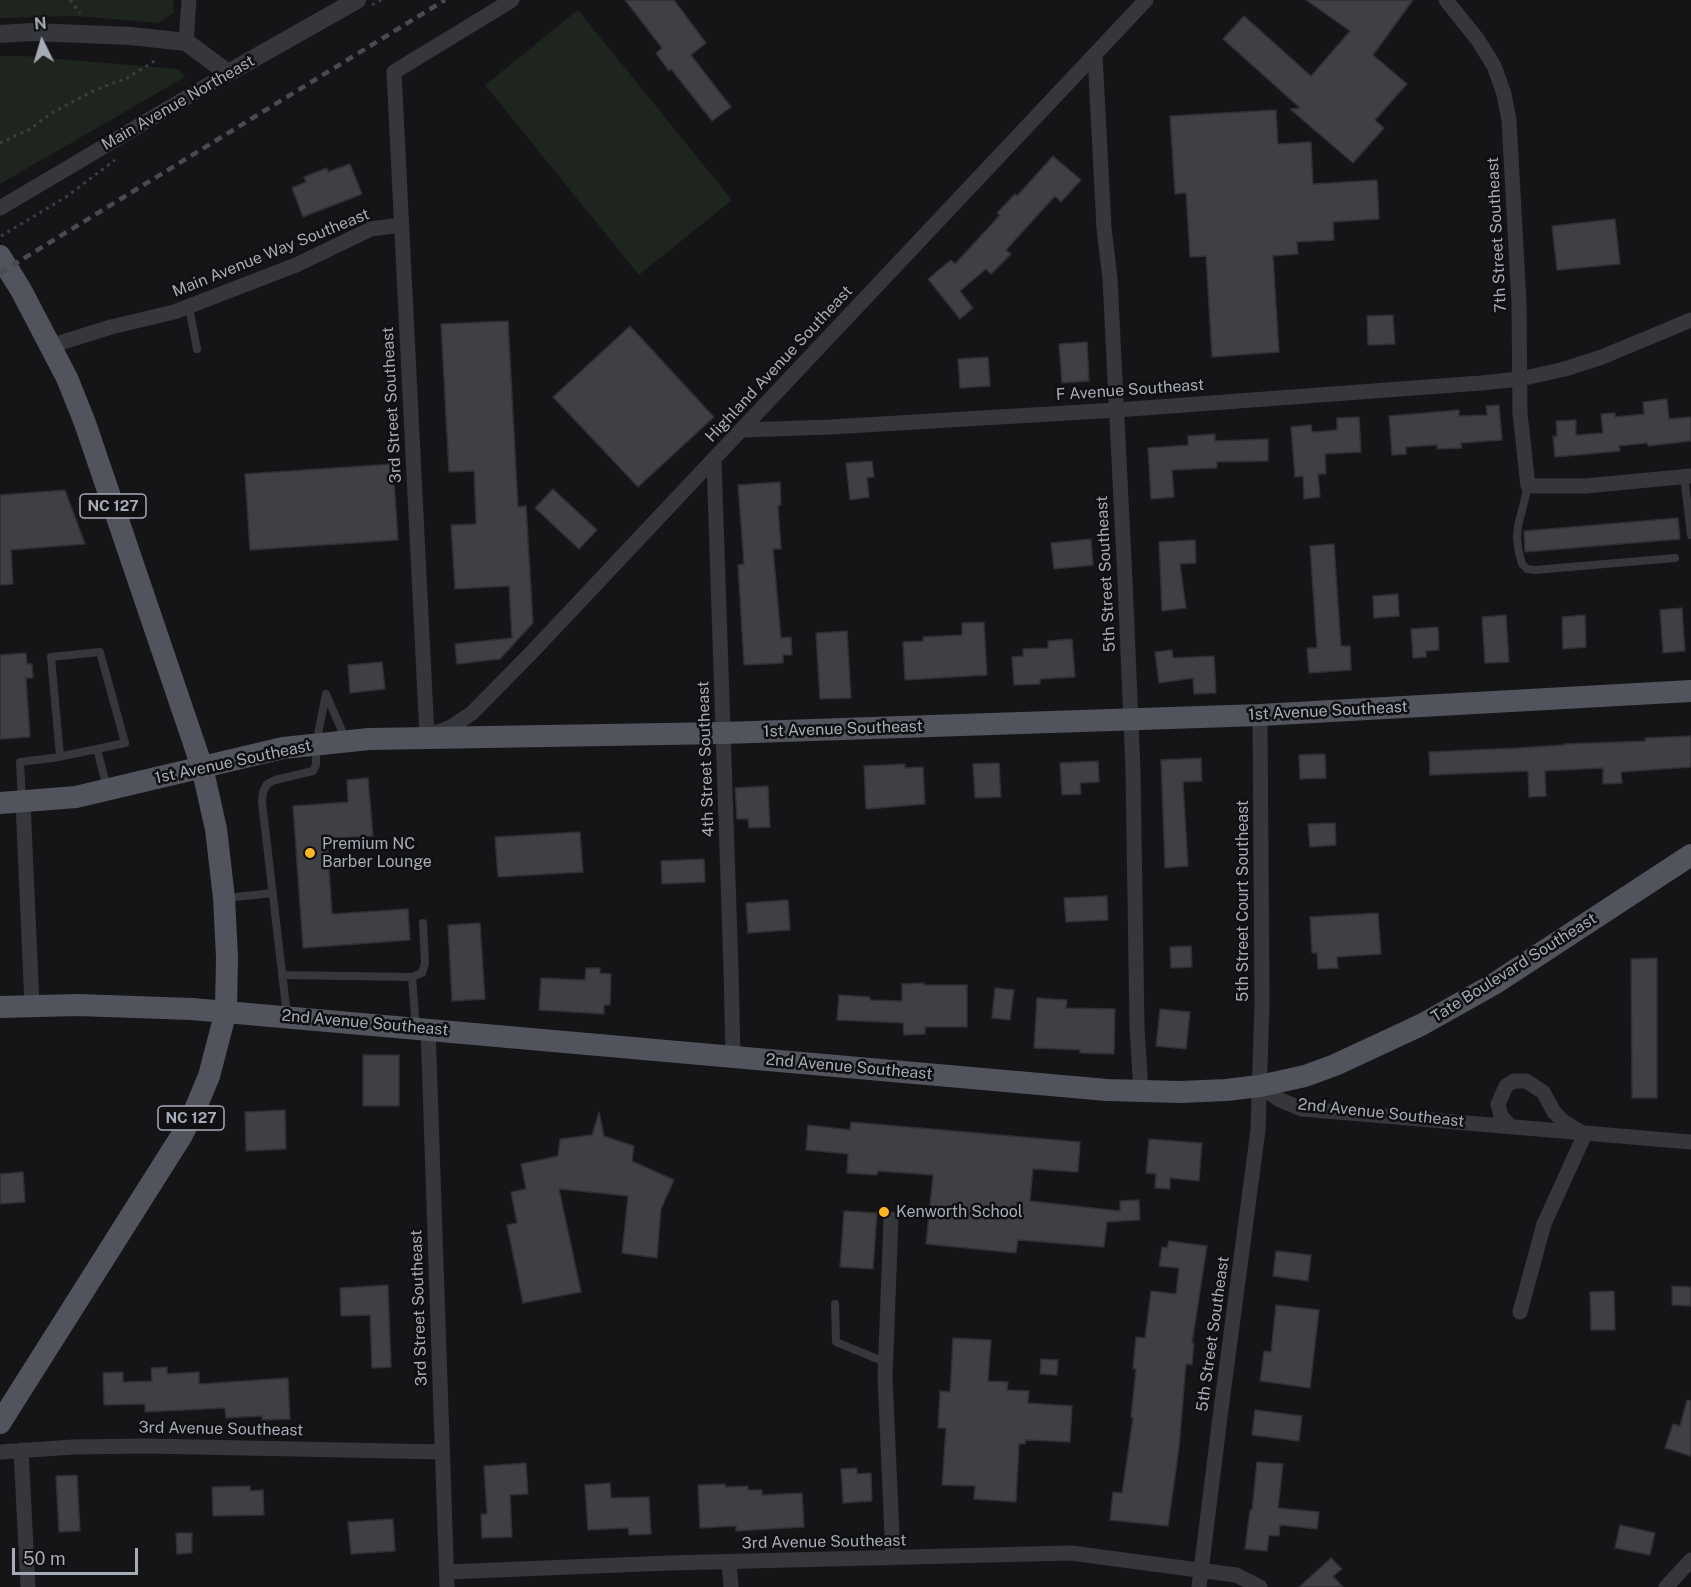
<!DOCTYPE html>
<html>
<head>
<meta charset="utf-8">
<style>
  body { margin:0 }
  #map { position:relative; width:1691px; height:1587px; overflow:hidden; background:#151517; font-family:"Public Sans",sans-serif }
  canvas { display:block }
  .north { position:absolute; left:12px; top:12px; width:60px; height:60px; -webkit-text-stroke:4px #101012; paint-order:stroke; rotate:355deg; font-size:16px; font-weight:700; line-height:24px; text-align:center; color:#a6abb8 }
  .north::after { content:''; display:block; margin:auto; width:21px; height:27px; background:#a6abb8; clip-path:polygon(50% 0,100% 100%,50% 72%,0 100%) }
  .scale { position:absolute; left:12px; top:1548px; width:126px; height:27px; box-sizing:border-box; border:3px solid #a6abb8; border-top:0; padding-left:8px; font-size:18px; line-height:21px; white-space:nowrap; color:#a6abb8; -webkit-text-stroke:4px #101012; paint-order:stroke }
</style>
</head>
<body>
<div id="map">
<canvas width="1691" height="1587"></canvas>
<div class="north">N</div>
<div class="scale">50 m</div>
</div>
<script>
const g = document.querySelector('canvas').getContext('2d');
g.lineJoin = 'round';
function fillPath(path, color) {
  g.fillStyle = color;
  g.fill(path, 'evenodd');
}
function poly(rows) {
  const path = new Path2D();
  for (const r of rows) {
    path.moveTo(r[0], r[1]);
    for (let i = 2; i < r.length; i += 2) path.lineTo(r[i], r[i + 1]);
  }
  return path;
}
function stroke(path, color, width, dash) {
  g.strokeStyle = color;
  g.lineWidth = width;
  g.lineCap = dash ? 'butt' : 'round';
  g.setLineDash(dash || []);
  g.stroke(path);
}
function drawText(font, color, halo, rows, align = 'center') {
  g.font = font + ' "Public Sans",sans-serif';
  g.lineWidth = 5;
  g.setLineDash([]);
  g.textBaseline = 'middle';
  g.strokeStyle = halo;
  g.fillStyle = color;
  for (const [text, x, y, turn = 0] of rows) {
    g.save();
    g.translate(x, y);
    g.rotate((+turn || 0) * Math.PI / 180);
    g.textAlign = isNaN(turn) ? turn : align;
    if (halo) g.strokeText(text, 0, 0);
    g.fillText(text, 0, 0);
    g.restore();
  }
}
fillPath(poly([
  [0,0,173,0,174,13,158,23,78,16,0,18],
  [578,10,732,200,639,275,485,85],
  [0,56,24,56,178,69,185,77,0,184]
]), '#1d251e');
const building = poly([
  [625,0,674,0,706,43,691,55,731,107,712,121,671,69,669,71,656,53,662,48,625,0],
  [1306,0,1413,0,1373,55,1407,84,1375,120,1384,128,1353,163,1290,109,1300,108,1223,39,1244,16,1311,76,1350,31,1306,0],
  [1276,110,1278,144,1311,142,1313,184,1377,180,1379,219,1333,222,1334,240,1297,242,1298,254,1273,256,1279,352,1212,357,1206,256,1190,257,1186,193,1175,194,1170,116,1276,110],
  [1053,156,1081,180,1061,202,1055,196,1006,250,1011,254,991,274,986,269,960,291,973,308,960,319,928,279,951,260,955,264,1000,215,997,213,1015,194,1017,196,1053,156],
  [350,164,362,194,303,217,292,188,306,182,304,177,327,168,328,172,350,164],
  [1615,219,1620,264,1557,270,1552,226,1615,219],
  [1393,315,1395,344,1368,345,1367,316,1393,315],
  [508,321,518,507,526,506,533,623,500,659,457,664,455,644,512,638,509,586,455,589,451,525,476,524,474,471,449,472,441,324,508,321],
  [630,326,714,417,638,487,553,397,630,326],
  [1087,342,1089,381,1062,383,1059,344,1087,342],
  [988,357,990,386,960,388,958,359,988,357],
  [1667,399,1669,419,1691,417,1691,441,1648,446,1647,443,1619,446,1620,451,1555,457,1553,436,1557,436,1556,421,1576,420,1576,435,1603,433,1601,414,1615,413,1615,417,1644,414,1643,402,1667,399],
  [1499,405,1502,440,1461,443,1462,448,1437,449,1437,445,1406,447,1406,454,1392,455,1389,416,1459,410,1459,416,1487,415,1486,406,1499,405],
  [1359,417,1361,452,1325,454,1326,474,1318,474,1320,497,1304,499,1303,476,1295,477,1291,427,1311,425,1312,432,1337,430,1337,418,1359,417],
  [1215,434,1215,441,1268,439,1268,461,1217,462,1217,468,1172,470,1174,497,1151,499,1148,448,1188,445,1188,436,1215,434],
  [872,461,874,477,867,478,869,497,850,500,846,463,872,461],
  [393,464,398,540,250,550,245,474,393,464],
  [780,482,781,505,778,506,781,549,773,549,781,638,791,637,792,655,783,655,783,663,744,665,738,565,744,564,738,485,780,482],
  [553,489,597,530,579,549,535,508,553,489],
  [65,490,85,544,11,550,13,584,0,585,0,495,65,490],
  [1678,518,1680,539,1525,552,1524,531,1678,518],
  [1091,539,1093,565,1054,569,1051,543,1091,539],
  [1195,540,1196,563,1180,564,1186,608,1162,611,1159,542,1195,540],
  [1334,544,1341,646,1350,646,1351,670,1309,673,1307,648,1317,648,1310,546,1334,544],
  [1398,594,1399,616,1374,618,1373,596,1398,594],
  [1682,608,1685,651,1663,653,1660,610,1682,608],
  [1506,615,1509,662,1485,663,1482,617,1506,615],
  [1585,615,1586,647,1563,649,1562,617,1585,615],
  [984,622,987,675,905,680,903,642,923,641,923,637,962,635,962,623,984,622],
  [1438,627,1439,650,1426,651,1426,657,1413,658,1411,629,1438,627],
  [847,631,851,698,820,699,816,633,847,631],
  [1072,639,1075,677,1040,679,1040,684,1014,685,1012,657,1023,656,1023,649,1048,648,1048,641,1072,639],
  [1172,650,1173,658,1214,656,1216,693,1194,694,1193,678,1159,683,1155,652,1172,650],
  [26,653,27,664,32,664,33,678,26,678,30,737,0,739,0,655,26,653],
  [382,662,385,689,350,693,348,665,382,662],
  [1691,736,1691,767,1621,772,1622,783,1603,784,1603,768,1545,771,1546,796,1529,797,1528,771,1430,775,1429,752,1517,748,1563,745,1563,744,1645,741,1645,738,1691,736],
  [1325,754,1326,778,1300,779,1299,755,1325,754],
  [1201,758,1202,781,1183,782,1188,866,1165,868,1161,760,1201,758],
  [1098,761,1099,782,1080,783,1081,794,1062,795,1060,763,1098,761],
  [999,763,1001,797,975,798,973,764,999,763],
  [905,764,905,768,923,767,925,804,866,809,864,766,905,764],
  [368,778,373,836,327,839,332,914,408,909,410,940,303,948,293,806,348,802,347,780,368,778],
  [768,786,770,827,749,828,748,819,737,819,735,788,768,786],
  [1335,823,1336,845,1310,847,1308,824,1335,823],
  [580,832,583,872,498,877,495,837,580,832],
  [704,859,705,882,662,884,661,861,704,859],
  [1107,896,1108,920,1066,922,1064,898,1107,896],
  [788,900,790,930,748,933,746,903,788,900],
  [1378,913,1381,954,1337,957,1338,968,1318,969,1317,953,1312,953,1310,917,1378,913],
  [480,923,485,999,452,1001,448,925,480,923],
  [1191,946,1192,967,1171,968,1170,947,1191,946],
  [1657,958,1657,1098,1632,1098,1631,959,1657,958],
  [586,968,600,968,600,973,611,974,610,1005,604,1005,604,1014,539,1010,541,978,585,980,586,968],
  [924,983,924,985,967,985,967,1027,925,1027,925,1034,904,1035,903,1023,837,1020,839,995,870,997,870,1000,902,1001,902,984,924,983],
  [995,988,1014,990,1010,1020,992,1018,995,988],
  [1037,998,1067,1000,1066,1008,1115,1009,1114,1054,1080,1053,1080,1050,1034,1048,1037,998],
  [1160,1009,1190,1012,1186,1049,1156,1046,1160,1009],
  [363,1055,399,1055,399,1106,363,1106,363,1055],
  [285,1110,286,1149,246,1151,245,1112,285,1110],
  [599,1112,604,1136,634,1146,632,1161,674,1180,661,1209,657,1258,622,1253,628,1196,559,1189,581,1292,523,1303,507,1225,517,1223,511,1192,526,1189,521,1164,558,1156,560,1139,592,1135,599,1112],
  [851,1122,1080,1142,1078,1172,1033,1169,1030,1201,1120,1211,1120,1201,1139,1200,1140,1220,1107,1222,1104,1247,1018,1240,1016,1253,926,1244,933,1175,878,1171,877,1175,847,1173,848,1154,806,1150,808,1125,850,1130,851,1122],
  [1149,1139,1202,1143,1199,1181,1170,1178,1170,1189,1155,1188,1156,1174,1146,1173,1149,1139],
  [23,1172,25,1202,0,1204,0,1174,23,1172],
  [844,1211,877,1213,873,1269,840,1267,844,1211],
  [1169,1241,1207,1246,1192,1343,1194,1343,1192,1365,1186,1364,1179,1448,1168,1526,1110,1520,1113,1492,1122,1493,1133,1418,1131,1417,1136,1369,1133,1369,1136,1337,1145,1338,1151,1291,1176,1294,1179,1268,1159,1266,1162,1247,1167,1248,1169,1241],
  [1276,1251,1311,1255,1308,1281,1273,1276,1276,1251],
  [388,1285,391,1367,372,1368,370,1315,341,1316,340,1288,388,1285],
  [1672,1286,1691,1287,1691,1306,1672,1305,1672,1286],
  [1614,1291,1615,1330,1591,1330,1590,1292,1614,1291],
  [1276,1305,1319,1310,1310,1388,1260,1381,1264,1351,1271,1352,1276,1305],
  [953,1338,991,1340,988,1381,1008,1382,1007,1390,1029,1391,1028,1403,1072,1406,1070,1442,1026,1440,1025,1444,1019,1444,1016,1502,974,1499,975,1486,942,1485,946,1428,938,1428,940,1391,950,1392,953,1338],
  [1041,1359,1058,1360,1057,1375,1040,1374,1041,1359],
  [167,1367,167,1374,199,1372,199,1384,288,1378,290,1419,262,1420,262,1416,226,1418,225,1408,145,1412,145,1404,104,1405,103,1373,123,1372,123,1382,152,1381,151,1368,167,1367],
  [1687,1400,1691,1401,1691,1456,1665,1448,1673,1424,1680,1426,1687,1400],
  [1255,1410,1302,1416,1299,1441,1252,1435,1255,1410],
  [1257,1462,1283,1464,1278,1508,1319,1512,1317,1529,1280,1525,1279,1536,1269,1535,1267,1551,1245,1549,1250,1510,1252,1510,1257,1462],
  [526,1463,528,1494,510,1495,512,1537,482,1538,481,1514,487,1514,484,1466,526,1463],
  [857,1468,857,1474,871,1473,872,1501,843,1503,841,1469,857,1468],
  [77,1475,80,1531,59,1532,56,1476,77,1475],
  [610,1483,611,1498,649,1497,651,1534,629,1535,628,1528,588,1530,585,1485,610,1483],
  [725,1484,725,1487,748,1486,748,1490,762,1490,762,1495,802,1493,804,1527,736,1531,736,1526,700,1528,698,1485,725,1484],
  [250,1486,250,1491,263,1490,264,1515,213,1516,212,1487,250,1486],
  [393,1519,395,1551,351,1554,348,1522,393,1519],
  [1620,1525,1655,1533,1650,1555,1615,1548,1620,1525],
  [176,1533,192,1533,192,1553,177,1554,176,1533],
  [1331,1558,1342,1569,1333,1576,1343,1587,1299,1587,1331,1558]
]);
fillPath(building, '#3f4044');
stroke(building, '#2f2f33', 1.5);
stroke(poly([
  [70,0,80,13],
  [372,5,381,0],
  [0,143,30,129,52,113,95,90,127,78,156,60],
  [1,236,66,197,115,160]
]), '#3b3e43', 3, [3, 4.5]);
stroke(poly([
  [189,307,197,349],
  [1684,476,1691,535],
  [1528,486,1518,526,1517,538,1519,553,1522,564,1527,569,1535,570,1675,558],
  [97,749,107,788],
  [22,798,20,762,53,758,97,749,125,743,100,652,51,657,60,756],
  [226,898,273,893],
  [282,975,412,977,422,973,425,963,423,923],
  [412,977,416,1027],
  [287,1015,262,802,263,792,267,784,275,780,313,771,316,765,316,744,326,694,345,738],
  [835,1304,836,1342,885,1362]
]), '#36373c', 8);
stroke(poly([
  [512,0,394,72,427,736,451,727,472,713,532,652,1146,0],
  [1446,0,1478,40,1494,66,1504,94,1509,120,1519,303,1520,413,1528,486,1585,486,1691,476],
  [186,42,189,0],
  [1095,55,1104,228,1110,279,1125,580,1133,770,1137,1027,1141,1092],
  [0,208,228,73],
  [50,346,111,327,174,312,296,265,371,229,401,225],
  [742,430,831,427,1117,410,1481,383,1520,379,1565,369,1602,357,1691,320],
  [714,460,731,969,733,1057],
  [23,802,32,1005],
  [428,1028,447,1587],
  [1260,1086,1278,1099,1302,1109,1691,1142],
  [1510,1126,1501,1116,1498,1104,1506,1086,1514,1081,1526,1081,1543,1092,1554,1112,1564,1122,1579,1131],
  [891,1219,885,1377,893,1558],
  [1520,1312,1544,1224,1585,1134],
  [21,1450,28,1587],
  [0,1452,73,1447,147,1446,442,1452],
  [729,1562,731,1587],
  [447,1572,669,1563,1071,1553,1236,1575,1260,1587],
  [1199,1587,1220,1417,1258,1130,1262,1003,1260,715],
  [1666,1587,1691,1560]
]), '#36373c', 15);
stroke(poly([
  [0,34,32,32,131,36,186,42,228,73,357,0]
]), '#36373c', 18);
stroke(poly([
  [0,256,21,290,67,378,85,423,202,767,216,829,224,898,227,957,226,1011,209,1076,194,1112,182,1135,0,1423],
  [0,803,76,797,283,748,369,739,723,733,1260,715,1691,691],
  [0,1007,78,1005,192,1009,1107,1090,1180,1092,1226,1090,1260,1086,1305,1076,1335,1065,1421,1025,1494,984,1691,855]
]), '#51545c', 22);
stroke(poly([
  [0,273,445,0]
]), '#484b52', 4.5, [8, 6]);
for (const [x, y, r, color] of [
  [310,853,6,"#ffb625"],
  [884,1212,6,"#ffb625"]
]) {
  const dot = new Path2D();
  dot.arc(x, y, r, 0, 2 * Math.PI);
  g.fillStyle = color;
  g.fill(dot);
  stroke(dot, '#101012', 2);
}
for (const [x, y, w] of [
  [113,506,66],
  [191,1118,66]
]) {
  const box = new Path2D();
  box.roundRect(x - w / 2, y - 12, w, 24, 4.5);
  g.fillStyle = '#101012';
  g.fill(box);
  stroke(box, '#a6abb8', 1.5);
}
drawText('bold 15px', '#a6abb8', null, [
  ["NC 127",113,506],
  ["NC 127",191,1118]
]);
drawText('16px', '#a6abb8', '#101012', [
  ["Main Avenue Northeast",178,103,-30],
  ["7th Street Southeast",1497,235,-93],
  ["Main Avenue Way Southeast",271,253,-22],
  ["Highland Avenue Southeast",779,364,-47],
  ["F Avenue Southeast",1130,390,-4],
  ["3rd Street Southeast",392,405,-93],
  ["5th Street Southeast",1106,574,-93],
  ["1st Avenue Southeast",1328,711,-3],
  ["1st Avenue Southeast",843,729,-2],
  ["4th Street Southeast",706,759,-92],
  ["1st Avenue Southeast",233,762,-12],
  ["5th Street Court Southeast",1243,901,-90],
  ["Tate Boulevard Southeast",1514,968,-32],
  ["2nd Avenue Southeast",365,1023,5],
  ["2nd Avenue Southeast",849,1067,5],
  ["2nd Avenue Southeast",1381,1113,6],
  ["3rd Street Southeast",419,1308,-92],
  ["5th Street Southeast",1213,1334,-82],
  ["3rd Avenue Southeast",221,1429,1],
  ["3rd Avenue Southeast",824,1542,-1]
]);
drawText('16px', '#a6abb8', '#101012', [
  ["Premium NC",322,844],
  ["Barber Lounge",322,862],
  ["Kenworth School",896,1212]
], 'left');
</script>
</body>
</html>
